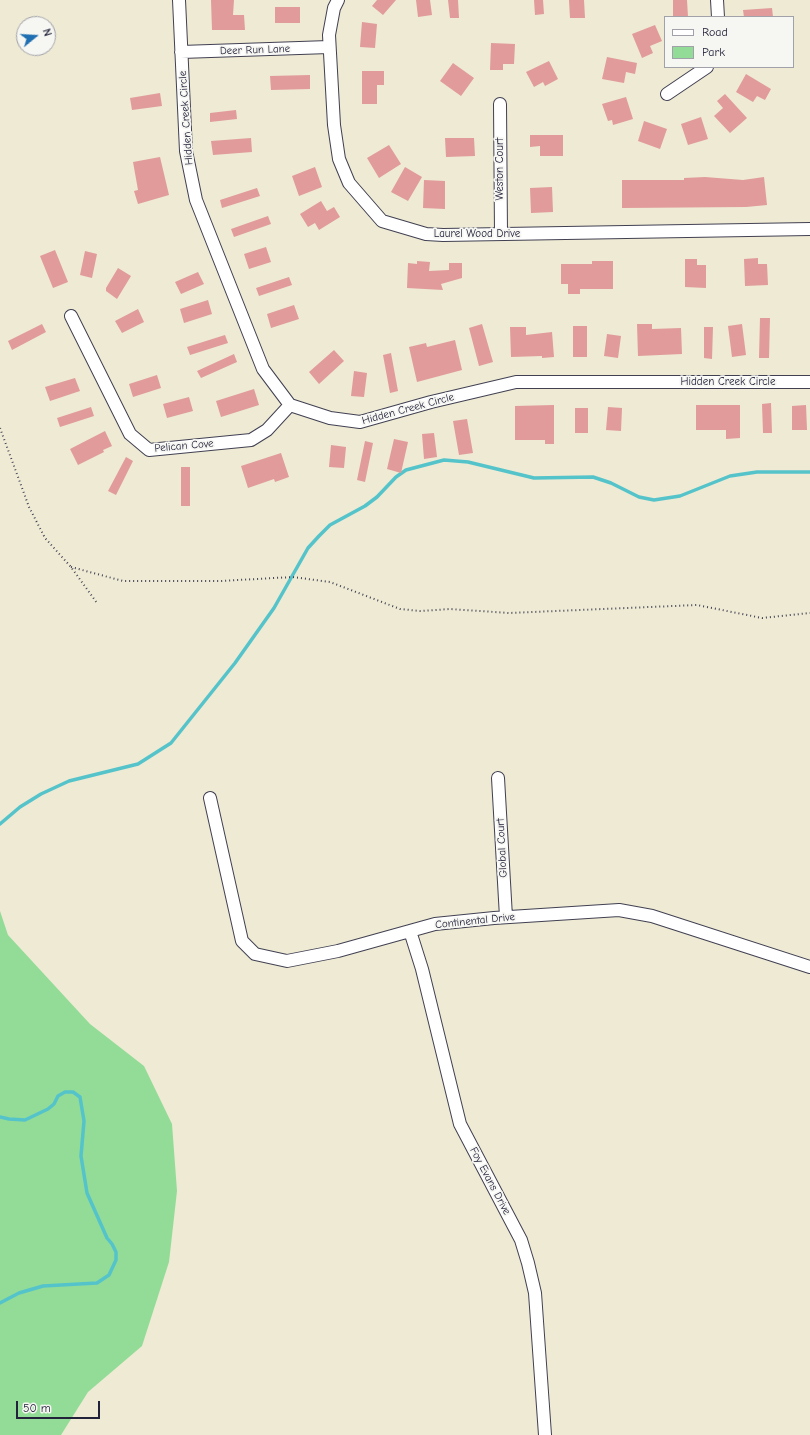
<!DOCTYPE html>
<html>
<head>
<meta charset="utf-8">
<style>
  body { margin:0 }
  #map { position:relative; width:810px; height:1435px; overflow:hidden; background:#eeead4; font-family:"Comic Neue",sans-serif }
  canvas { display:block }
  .legend { position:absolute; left:664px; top:16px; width:130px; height:52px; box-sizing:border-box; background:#f6f6f2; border:1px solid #a1a1a9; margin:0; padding:5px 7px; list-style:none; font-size:12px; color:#22223b }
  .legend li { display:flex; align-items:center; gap:8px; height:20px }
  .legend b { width:20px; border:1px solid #a1a1a9 }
  .north { position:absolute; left:16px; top:16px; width:40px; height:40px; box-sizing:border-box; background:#f6f6f2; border:1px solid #a1a1a9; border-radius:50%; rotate:72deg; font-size:11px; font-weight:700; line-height:16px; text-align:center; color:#22223b }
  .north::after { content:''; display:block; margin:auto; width:14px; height:18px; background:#1f6fb2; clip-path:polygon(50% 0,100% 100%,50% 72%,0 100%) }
  .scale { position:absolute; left:16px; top:1401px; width:84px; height:18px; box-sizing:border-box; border:2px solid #22223b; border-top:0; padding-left:5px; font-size:12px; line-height:14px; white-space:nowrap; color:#22223b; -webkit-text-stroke:3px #f6f6f2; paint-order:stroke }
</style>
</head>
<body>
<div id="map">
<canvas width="810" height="1435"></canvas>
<ul class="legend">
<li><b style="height:5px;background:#fff"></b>Road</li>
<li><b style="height:11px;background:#93dc97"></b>Park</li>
</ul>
<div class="north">N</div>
<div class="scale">50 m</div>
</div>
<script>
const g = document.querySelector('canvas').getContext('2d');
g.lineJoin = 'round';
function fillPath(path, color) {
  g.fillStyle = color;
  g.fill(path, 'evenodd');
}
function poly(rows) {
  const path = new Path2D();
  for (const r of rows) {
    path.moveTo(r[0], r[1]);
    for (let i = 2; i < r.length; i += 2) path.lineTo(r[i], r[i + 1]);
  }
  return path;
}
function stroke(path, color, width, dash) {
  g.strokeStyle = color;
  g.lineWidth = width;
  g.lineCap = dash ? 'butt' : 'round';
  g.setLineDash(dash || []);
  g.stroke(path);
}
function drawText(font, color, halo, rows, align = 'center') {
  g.font = font + ' "Comic Neue",sans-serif';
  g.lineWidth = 3.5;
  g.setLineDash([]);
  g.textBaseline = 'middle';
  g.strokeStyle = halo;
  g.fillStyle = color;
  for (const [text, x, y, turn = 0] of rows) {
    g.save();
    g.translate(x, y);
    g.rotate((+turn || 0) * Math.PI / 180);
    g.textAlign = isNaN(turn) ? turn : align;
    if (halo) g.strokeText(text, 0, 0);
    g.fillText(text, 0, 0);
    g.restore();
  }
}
fillPath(poly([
  [0,911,8,935,90,1024,144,1066,172,1124,177,1191,169,1262,142,1346,88,1392,61,1435,0,1435]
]), '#93dc97');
stroke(poly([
  [0,824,20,807,41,794,69,781,138,764,171,743,235,663,274,608,308,548,319,536,330,525,365,506,377,497,396,477,406,470,444,460,468,462,534,478,593,477,611,483,639,497,654,500,680,496,730,476,757,472,810,472],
  [0,1117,9,1119,25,1120,48,1109,54,1104,58,1096,65,1092,73,1092,80,1097,84,1121,81,1156,87,1193,107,1238,112,1244,116,1252,116,1260,109,1275,97,1283,43,1286,19,1293,0,1303]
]), '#55c3ca', 3.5);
fillPath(poly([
  [211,0,234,0,233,15,244,15,245,30,212,30],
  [377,0,396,0,383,15,372,6],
  [416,0,430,0,432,15,418,17],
  [448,0,458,0,459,18,450,18],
  [534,0,543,0,544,14,535,15],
  [569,0,584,0,585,18,570,18],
  [673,0,687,0,688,17,673,17],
  [275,7,300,7,300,23,275,23],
  [772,8,773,17,744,17,743,10],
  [362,22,377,24,375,48,360,47],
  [655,25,662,41,650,46,653,53,642,58,632,34],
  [491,43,515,44,514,64,503,64,503,70,490,70],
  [607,57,637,63,635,74,626,72,624,83,602,79],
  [549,61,558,79,545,86,543,82,534,87,526,72],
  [453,63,474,78,461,96,440,81],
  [362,71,384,71,384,85,377,85,377,104,362,104],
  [746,74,771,89,765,100,757,96,753,102,736,92],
  [310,75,310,89,271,90,270,76],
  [160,93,162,106,132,110,130,98],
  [725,94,747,118,730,133,714,116,723,108,717,101],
  [626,97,633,119,613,125,612,120,608,121,602,104],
  [236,110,237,119,210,122,210,113],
  [701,117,708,139,688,145,681,124],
  [644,121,667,129,660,149,638,141],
  [530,135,563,135,563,156,540,156,540,146,530,147],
  [251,138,252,152,213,155,211,141],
  [445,138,474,138,475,156,446,157],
  [389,145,401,164,379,178,367,158],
  [160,157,169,195,138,204,134,191,138,190,133,162],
  [315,167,322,187,299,196,292,176],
  [405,167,422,177,408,201,391,192],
  [705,177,743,180,764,177,767,205,746,207,622,208,622,180,684,180,684,178],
  [424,180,445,181,445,209,423,208],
  [552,187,553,212,531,213,530,188],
  [257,188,260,196,222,208,220,200],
  [321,201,327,211,334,207,340,217,319,230,315,223,308,227,300,214],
  [268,216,271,224,234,237,231,229],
  [266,247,271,262,249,269,244,254],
  [55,250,68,282,53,288,40,256],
  [85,251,97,254,92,278,80,275],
  [758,258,758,264,767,264,768,285,745,286,744,259],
  [685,259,697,259,697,265,706,265,706,288,685,287],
  [417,261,430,262,429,271,449,270,449,263,462,263,462,278,441,284,443,290,407,288,408,263,417,264],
  [592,261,613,261,613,289,580,289,580,294,568,294,568,284,561,284,561,264,592,264],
  [118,268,131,276,117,299,106,291,106,288],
  [198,272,204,284,181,294,175,282],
  [289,277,292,285,259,296,256,288],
  [208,300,212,314,184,323,180,309],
  [294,305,299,319,271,328,267,314],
  [138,309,144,322,122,333,115,321],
  [760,318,770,318,769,358,759,358],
  [42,324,46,332,12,350,8,341],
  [482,324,493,362,479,366,469,328],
  [637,324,652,324,652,329,681,328,682,354,638,356],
  [742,324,746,355,732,357,728,326],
  [573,326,587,326,587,357,573,357],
  [510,327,526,327,526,335,552,332,554,357,542,358,542,356,511,357],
  [704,327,713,327,712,359,704,358],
  [607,334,621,336,618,358,604,356],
  [225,335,228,343,190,355,187,347],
  [455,340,462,370,417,382,409,347,426,343,427,347],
  [334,350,344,361,319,384,309,372],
  [391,353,398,391,390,393,383,355],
  [234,354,237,362,201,378,197,371],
  [354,371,367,373,364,397,351,396],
  [157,375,161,388,133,397,129,384],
  [75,378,80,391,50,401,45,387],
  [254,389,259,405,221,417,216,401],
  [189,397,193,411,167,418,163,404],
  [771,403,772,433,763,433,762,404],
  [554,405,554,444,545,444,545,440,515,440,515,406],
  [696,405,740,405,740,438,726,439,726,430,696,430],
  [806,405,807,430,792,430,792,406],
  [91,407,94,416,60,427,57,418],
  [608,407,622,408,621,431,606,430],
  [575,408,588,408,588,433,575,433],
  [467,419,473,453,459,455,453,421],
  [105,431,112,446,103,450,104,452,78,465,70,449],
  [434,433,437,457,424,459,422,434],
  [394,439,408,442,401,473,387,469],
  [365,441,373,443,365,482,357,480],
  [331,445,346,447,344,468,329,467],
  [281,453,289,477,275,482,274,479,248,488,241,466],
  [126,457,133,461,116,495,108,491],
  [181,467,190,467,190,506,181,506]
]), '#e19b9a');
const street = poly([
  [179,0,186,151,196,200,263,369,290,405,330,418,360,422,431,402,516,382,810,382],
  [338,0,334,8,329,35,334,125,339,159,349,183,382,221,426,234,443,235,810,229],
  [717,0,718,17],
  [181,52,329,47],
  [667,94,707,67],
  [500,104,501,234],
  [71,316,130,434,149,450,251,440,267,430,290,405],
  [498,778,506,917],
  [210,798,242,941,255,954,287,961,338,951,435,924,494,918,619,910,652,916,810,967],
  [410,931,422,969,460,1124,521,1240,528,1263,535,1293,545,1435]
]);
stroke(street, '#414052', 14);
stroke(poly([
  [0,428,29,507,45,538,71,567,97,603],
  [71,567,123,581,220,581,293,577,330,582,400,609,420,611,450,609,509,613,697,605,762,618,810,613]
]), '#414052', 2, [1, 3]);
stroke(street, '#fff', 12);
drawText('11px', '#22223b', '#f6f6f2', [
  ["Deer Run Lane",255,50,-2],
  ["Hidden Creek Circle",186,118,-94],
  ["Weston Court",500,169,-90],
  ["Laurel Wood Drive",477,234],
  ["Hidden Creek Circle",728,382],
  ["Hidden Creek Circle",408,409,-15],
  ["Pelican Cove",184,446,-5],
  ["Global Court",502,848,-93],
  ["Continental Drive",475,921,-6],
  ["Foy Evans Drive",490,1181,62]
]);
</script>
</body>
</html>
